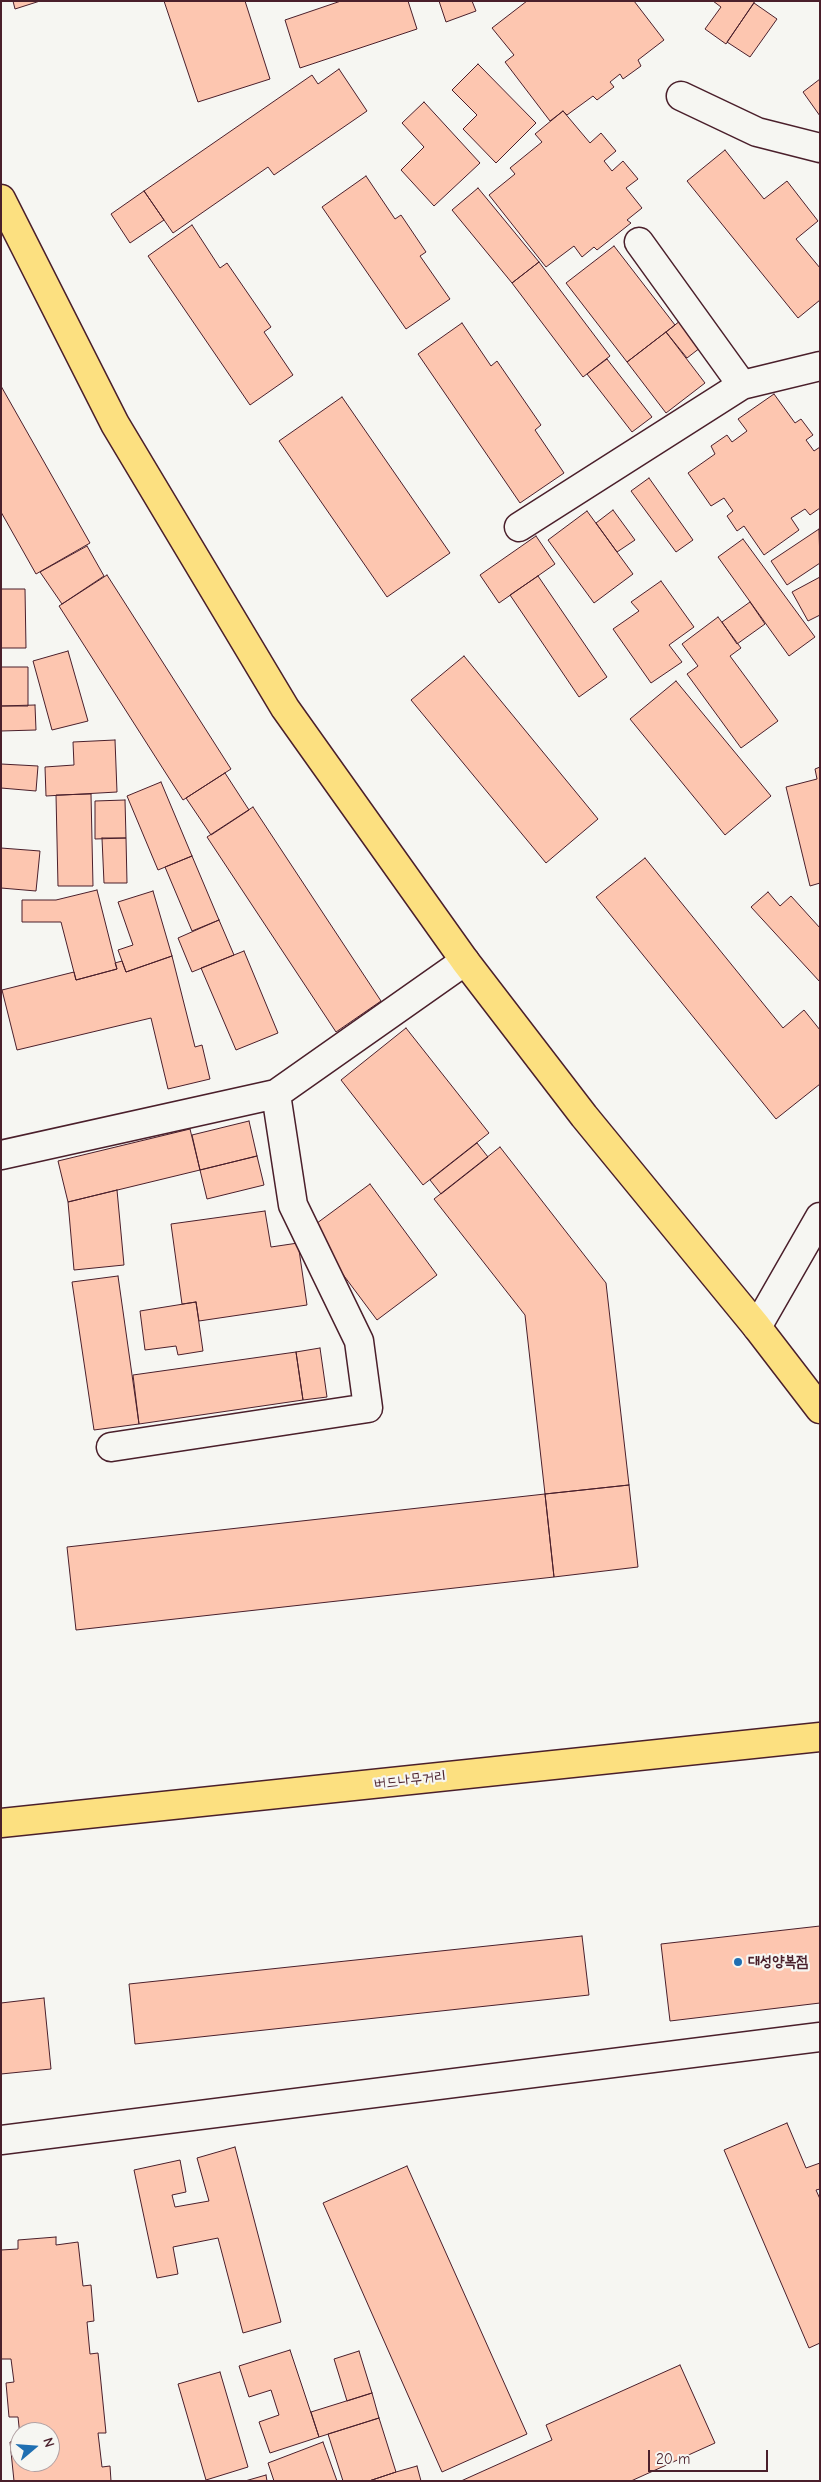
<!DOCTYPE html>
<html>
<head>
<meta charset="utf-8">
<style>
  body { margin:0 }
  #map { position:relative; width:821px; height:2482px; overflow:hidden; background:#f6f6f2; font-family:"Comic Neue",sans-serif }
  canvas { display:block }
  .frame { position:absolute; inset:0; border:2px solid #4a1f2b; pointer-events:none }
  .north { position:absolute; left:10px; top:2422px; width:50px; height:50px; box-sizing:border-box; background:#f6f6f2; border:1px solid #b1a0a2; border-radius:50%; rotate:72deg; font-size:14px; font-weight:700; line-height:20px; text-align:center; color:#4a1f2b }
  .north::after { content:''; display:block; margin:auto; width:18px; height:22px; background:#1f6fb2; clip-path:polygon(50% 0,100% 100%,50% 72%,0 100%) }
  .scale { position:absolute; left:648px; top:2450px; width:120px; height:22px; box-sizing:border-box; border:2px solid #4a1f2b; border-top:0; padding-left:6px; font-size:15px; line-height:18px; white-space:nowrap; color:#4a1f2b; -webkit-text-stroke:4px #f6f6f2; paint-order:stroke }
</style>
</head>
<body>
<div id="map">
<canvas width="821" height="2482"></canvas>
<div class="frame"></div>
<div class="north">N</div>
<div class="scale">20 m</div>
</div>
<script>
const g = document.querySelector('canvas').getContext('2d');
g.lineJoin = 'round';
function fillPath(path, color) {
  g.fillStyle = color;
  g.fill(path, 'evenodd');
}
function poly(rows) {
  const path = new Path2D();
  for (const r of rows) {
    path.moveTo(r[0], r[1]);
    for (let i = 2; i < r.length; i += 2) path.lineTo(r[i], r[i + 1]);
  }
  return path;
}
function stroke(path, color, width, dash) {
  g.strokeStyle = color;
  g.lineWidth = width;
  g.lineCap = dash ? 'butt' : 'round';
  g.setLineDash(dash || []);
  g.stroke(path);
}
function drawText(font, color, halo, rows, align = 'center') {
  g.font = font + ' "Comic Neue","Poor Story",sans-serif';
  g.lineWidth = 4.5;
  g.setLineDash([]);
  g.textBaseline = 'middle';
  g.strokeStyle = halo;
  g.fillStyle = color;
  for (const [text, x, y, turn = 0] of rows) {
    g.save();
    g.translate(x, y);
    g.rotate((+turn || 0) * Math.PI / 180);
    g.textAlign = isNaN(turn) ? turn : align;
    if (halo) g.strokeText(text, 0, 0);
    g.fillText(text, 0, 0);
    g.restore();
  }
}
const building = poly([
  [13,1,40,1,15,9,13,1],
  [164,1,245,1,270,79,198,102,164,1],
  [341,1,408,1,417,29,300,68,285,20,341,1],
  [439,1,472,1,476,11,446,22,439,1],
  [527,1,634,1,664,40,638,60,641,66,623,79,620,74,610,82,614,87,597,100,593,96,567,115,563,111,550,121,505,62,514,55,492,28,527,1],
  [713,1,755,1,726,44,705,29,721,7,713,1],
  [754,3,777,19,750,57,727,42,754,3],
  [478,64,536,123,496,163,463,129,477,115,452,90,478,64],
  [339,69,367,111,274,175,268,167,173,233,144,191,312,75,318,84,339,69],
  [820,79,820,116,803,92,820,79],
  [424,102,480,163,434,206,401,170,424,147,402,123,424,102],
  [563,111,590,143,601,133,616,151,604,161,612,171,623,161,638,179,626,188,642,208,627,220,631,223,597,250,594,247,582,257,574,246,546,267,489,195,515,174,510,168,542,142,535,134,563,111],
  [725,150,764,199,787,181,818,221,796,239,820,268,820,300,798,318,687,181,725,150],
  [366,176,395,219,401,215,426,252,420,256,450,299,406,329,322,207,366,176],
  [478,188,539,262,512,283,452,210,478,188],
  [144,191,164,220,130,243,111,214,144,191],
  [192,225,220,268,227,263,271,327,264,332,293,375,250,405,148,256,192,225],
  [614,246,675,325,627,362,566,283,614,246],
  [539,262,610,356,583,377,512,283,539,262],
  [685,317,705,344,687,358,666,332,685,317],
  [462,323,491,366,497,361,541,425,535,430,564,473,520,503,418,354,462,323],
  [666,332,705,383,666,413,627,362,666,332],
  [607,359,652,417,632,432,587,374,607,359],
  [1,386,90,543,36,574,1,512,1,386],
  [774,394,795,423,801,419,813,435,806,440,814,451,820,447,820,508,810,515,805,509,791,518,799,530,764,555,744,526,737,531,727,516,733,511,724,498,711,506,688,473,715,454,711,446,727,435,732,442,747,431,738,419,774,394],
  [342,397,450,553,387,597,279,441,342,397],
  [649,478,693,540,676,552,631,491,649,478],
  [613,510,635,540,617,552,596,523,613,510],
  [587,511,633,574,594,603,548,540,587,511],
  [819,529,820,563,787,585,771,561,819,529],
  [536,536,555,564,499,603,480,575,536,536],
  [743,539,815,637,789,656,718,557,743,539],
  [87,546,104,576,62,604,40,572,87,546],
  [107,575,231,769,183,800,59,606,107,575],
  [538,576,607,677,579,697,510,595,538,576],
  [820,577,820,615,808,621,792,592,820,577],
  [661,581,694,627,669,645,682,662,651,683,613,629,639,611,631,602,661,581],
  [1,589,25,589,26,648,1,648,1,589],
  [750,602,765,624,737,644,722,622,750,602],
  [718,617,741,648,730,656,778,721,741,748,687,674,698,666,682,644,718,617],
  [68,651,88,721,52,730,33,661,68,651],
  [464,656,598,819,546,863,411,700,464,656],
  [1,667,28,667,28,706,1,706,1,667],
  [676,681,771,796,725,835,630,719,676,681],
  [35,705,36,730,1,731,1,706,35,705],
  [115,740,117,792,46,796,45,767,74,765,73,742,115,740],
  [1,764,38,766,36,791,1,788,1,764],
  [820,767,820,883,810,886,786,787,817,779,815,769,820,767],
  [225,773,249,810,211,835,186,798,225,773],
  [161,782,192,856,158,870,127,796,161,782],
  [91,794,93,886,58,886,56,795,91,794],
  [125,800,126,838,95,839,95,801,125,800],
  [253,807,381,1001,336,1032,207,837,253,807],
  [102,838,126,838,127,883,104,883,102,838],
  [1,848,40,851,36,891,1,888,1,848],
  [192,856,219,920,192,931,165,867,192,856],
  [645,858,783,1028,804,1010,820,1030,820,1084,776,1119,596,897,645,858],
  [97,890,117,969,76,980,61,922,22,922,22,900,56,900,97,890],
  [153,891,172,956,126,972,118,950,133,945,118,902,153,891],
  [768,892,780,906,791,896,820,928,820,982,751,907,768,892],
  [219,920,234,955,192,972,178,938,219,920],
  [244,951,278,1033,236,1050,201,968,244,951],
  [172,956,195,1047,202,1045,210,1079,168,1089,151,1018,17,1050,2,990,74,972,76,980,117,969,115,963,122,961,126,972,172,956],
  [406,1028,489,1133,423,1185,341,1080,406,1028],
  [249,1121,257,1156,200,1170,192,1135,249,1121],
  [190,1129,200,1170,68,1202,58,1161,190,1129],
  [477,1143,488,1157,441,1194,430,1180,477,1143],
  [500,1147,606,1283,629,1485,545,1494,525,1315,434,1199,500,1147],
  [257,1156,264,1185,207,1199,200,1170,257,1156],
  [370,1184,437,1275,377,1320,309,1229,370,1184],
  [117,1190,124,1265,74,1270,68,1202,117,1190],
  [265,1211,271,1247,298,1243,307,1305,199,1321,196,1302,182,1304,171,1224,265,1211],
  [118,1276,139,1424,94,1430,72,1282,118,1276],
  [196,1302,203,1351,178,1355,176,1346,145,1350,140,1311,196,1302],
  [320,1348,327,1397,303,1400,296,1352,320,1348],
  [296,1352,303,1400,139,1424,133,1375,296,1352],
  [629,1485,638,1567,554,1577,545,1494,629,1485],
  [545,1494,554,1577,76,1630,67,1547,545,1494],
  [820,1926,820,2003,670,2021,661,1944,820,1926],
  [582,1936,589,1995,135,2044,129,1984,582,1936],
  [44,1998,51,2069,1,2074,1,2003,44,1998],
  [787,2123,806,2168,820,2163,820,2189,816,2190,820,2199,820,2343,809,2348,724,2150,787,2123],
  [235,2147,281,2322,243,2333,218,2238,173,2247,178,2274,157,2278,134,2170,180,2160,186,2192,172,2195,175,2207,209,2201,197,2158,235,2147],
  [407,2166,527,2434,442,2472,323,2203,407,2166],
  [56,2237,56,2245,78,2242,83,2286,91,2285,94,2321,87,2322,90,2354,98,2353,106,2433,98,2433,102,2467,110,2466,111,2481,14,2481,10,2442,20,2440,20,2462,50,2462,50,2432,20,2432,20,2436,18,2417,9,2417,6,2383,14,2382,11,2359,1,2359,1,2250,18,2249,18,2240,56,2237],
  [290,2350,319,2437,270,2453,259,2422,279,2415,271,2390,249,2397,239,2366,290,2350],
  [359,2351,372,2393,347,2401,334,2359,359,2351],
  [680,2365,715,2443,631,2481,461,2481,552,2440,546,2425,680,2365],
  [220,2372,248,2467,206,2480,178,2384,220,2372],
  [372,2393,379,2418,319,2437,311,2412,372,2393],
  [379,2418,396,2472,369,2481,343,2481,328,2434,379,2418],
  [323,2442,337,2481,274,2481,268,2463,323,2442],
  [417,2466,421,2481,369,2481,396,2472,417,2466],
  [266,2475,267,2481,245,2481,266,2475]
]);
fillPath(building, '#fdc6b0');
stroke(building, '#4a1f2b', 1);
const minor = poly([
  [681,96,757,132,820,148],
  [639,242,742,385],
  [519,527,742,385,820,366],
  [1,1155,276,1094],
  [757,1327,820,1217],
  [111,1447,368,1408,359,1341,293,1205,276,1094,465,961],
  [1,2140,820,2037]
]);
const major = poly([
  [1,199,115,424,285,708,465,961,584,1116,757,1327,820,1409],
  [1,1823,820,1737]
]);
stroke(minor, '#4a1f2b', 31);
stroke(major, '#4a1f2b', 31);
stroke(minor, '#f6f6f2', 28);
stroke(major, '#fce080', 28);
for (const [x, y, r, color] of [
  [738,1962,5,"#1f6fb2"]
]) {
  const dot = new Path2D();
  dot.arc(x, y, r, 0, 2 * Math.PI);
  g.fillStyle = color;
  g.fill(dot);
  stroke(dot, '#f6f6f2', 2);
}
drawText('15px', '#4a1f2b', '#f6f6f2', [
  ["버드나무거리",410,1780,-6]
]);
drawText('bold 15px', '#4a1f2b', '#f6f6f2', [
  ["대성양복점",748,1962]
], 'left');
</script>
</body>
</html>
